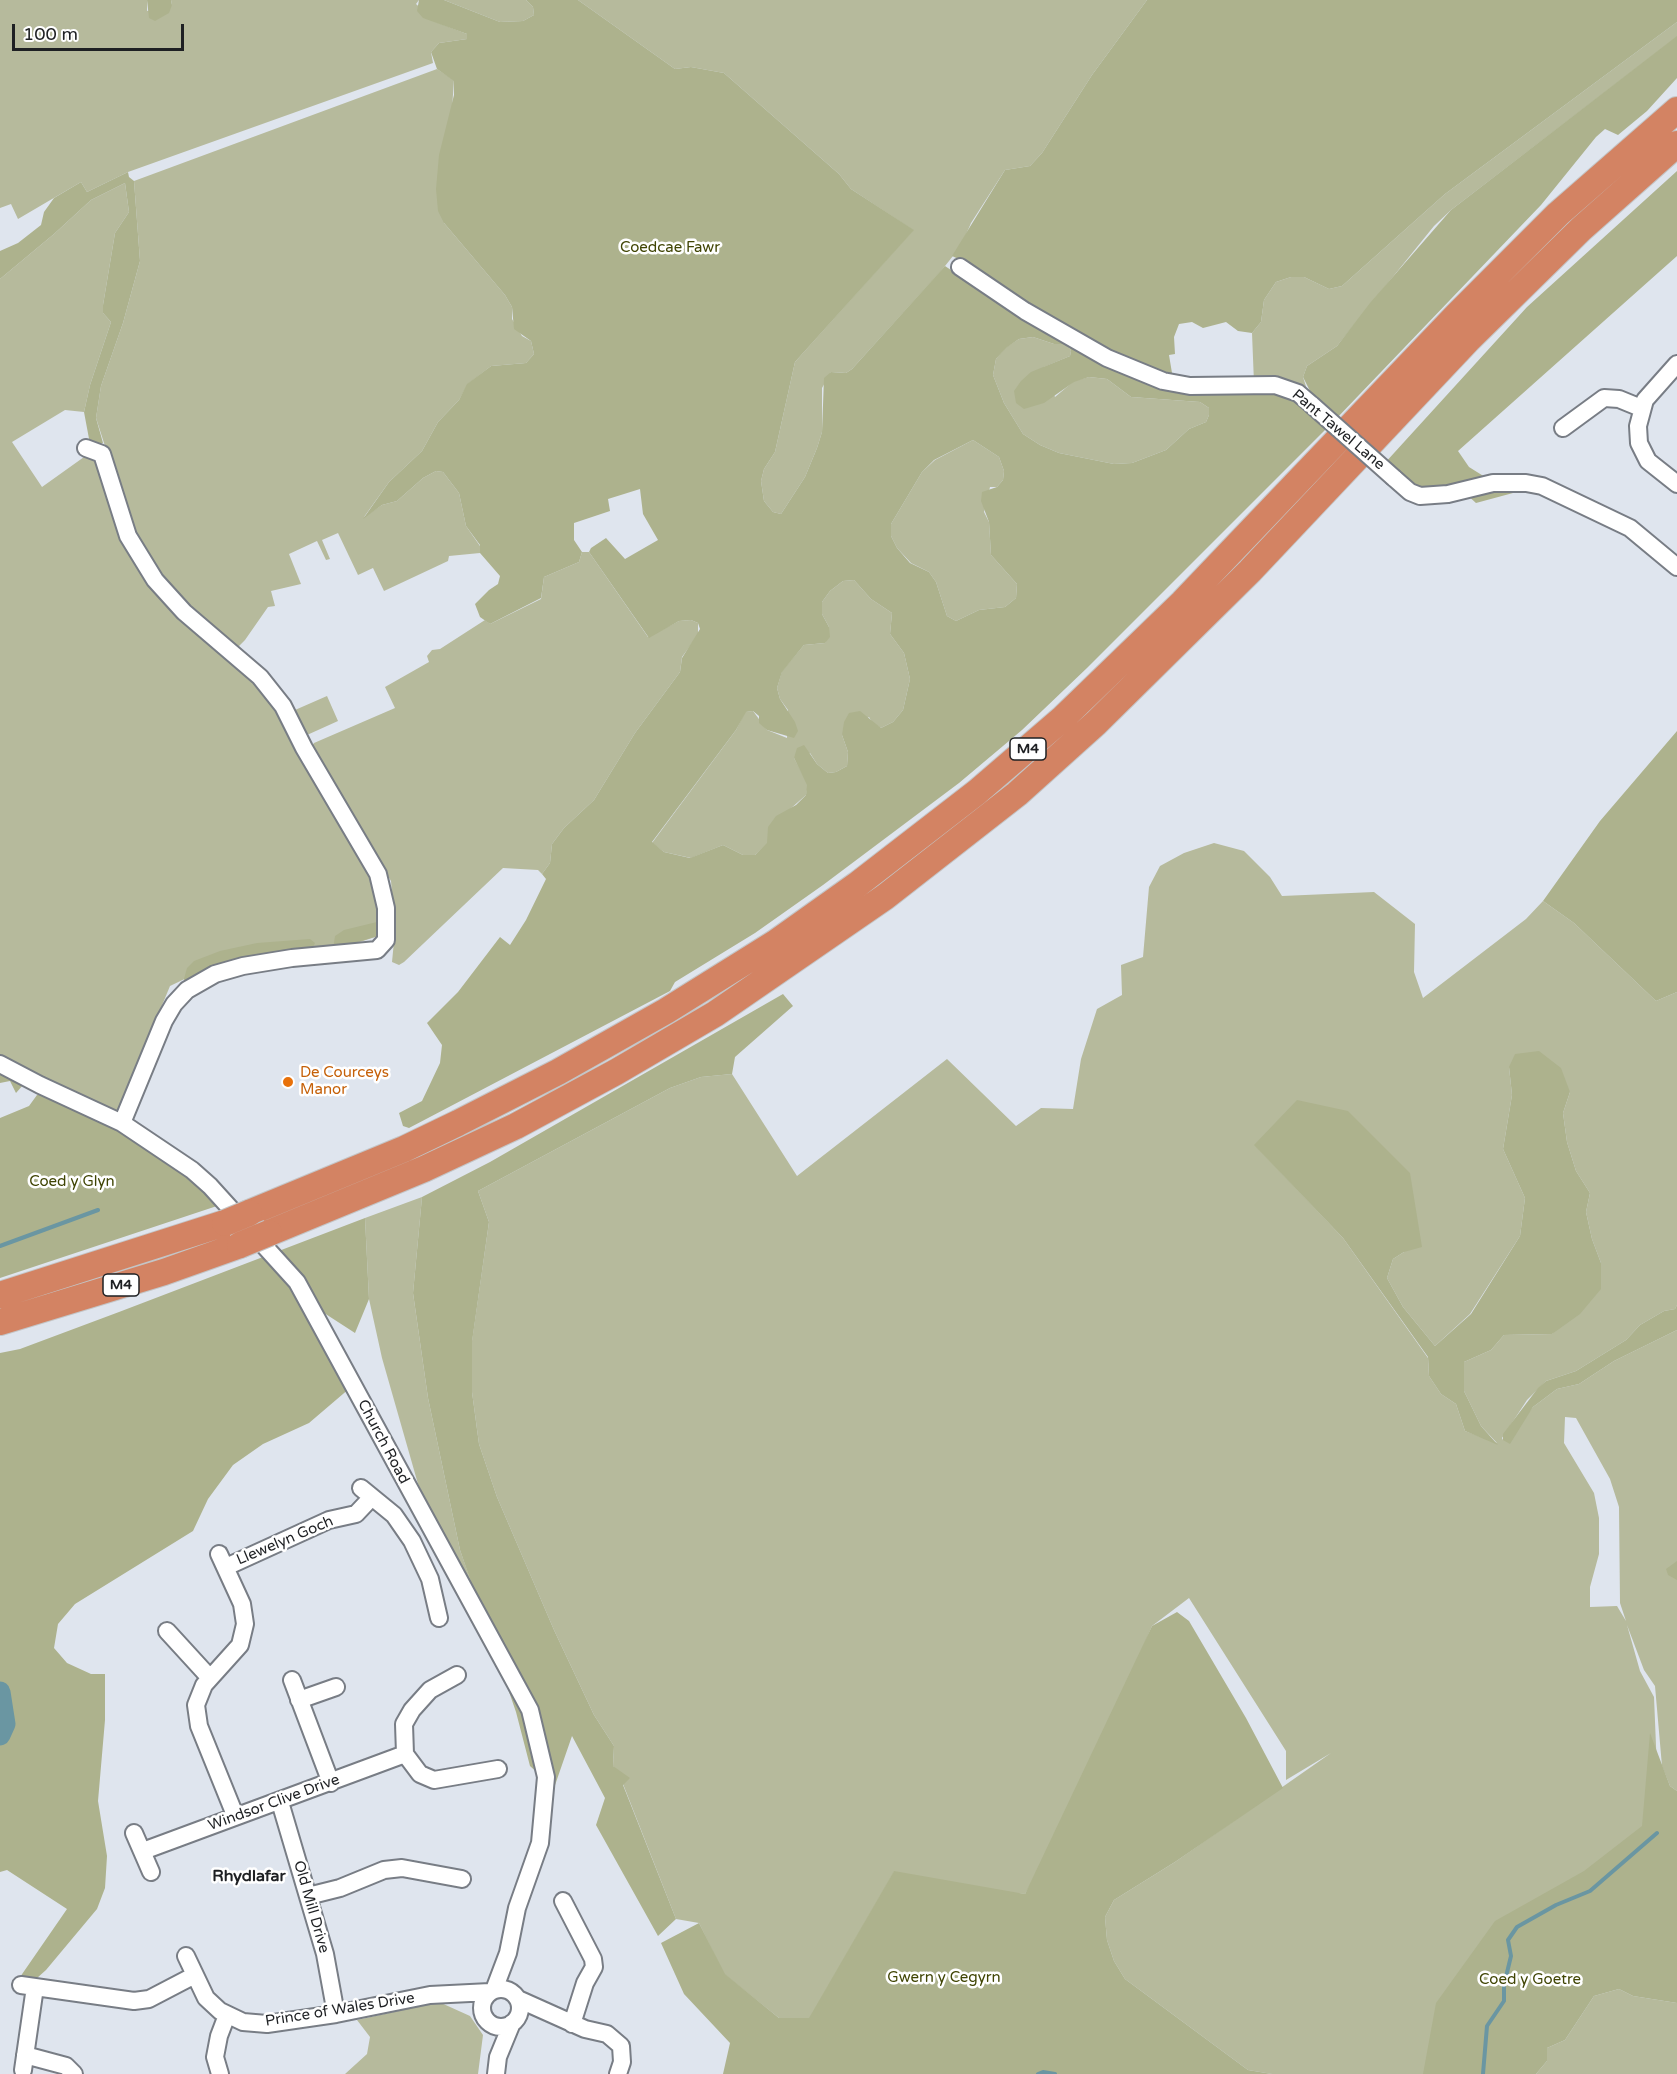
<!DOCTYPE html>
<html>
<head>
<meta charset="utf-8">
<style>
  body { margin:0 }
  #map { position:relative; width:1677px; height:2074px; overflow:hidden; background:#dfe5ee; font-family:"Varela Round",sans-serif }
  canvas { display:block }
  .scale { position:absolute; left:12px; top:24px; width:172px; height:27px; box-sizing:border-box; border:3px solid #1e2023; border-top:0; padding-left:8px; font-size:18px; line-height:21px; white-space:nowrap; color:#1e2023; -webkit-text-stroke:4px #fff; paint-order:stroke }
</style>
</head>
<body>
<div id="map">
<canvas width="1677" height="2074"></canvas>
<div class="scale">100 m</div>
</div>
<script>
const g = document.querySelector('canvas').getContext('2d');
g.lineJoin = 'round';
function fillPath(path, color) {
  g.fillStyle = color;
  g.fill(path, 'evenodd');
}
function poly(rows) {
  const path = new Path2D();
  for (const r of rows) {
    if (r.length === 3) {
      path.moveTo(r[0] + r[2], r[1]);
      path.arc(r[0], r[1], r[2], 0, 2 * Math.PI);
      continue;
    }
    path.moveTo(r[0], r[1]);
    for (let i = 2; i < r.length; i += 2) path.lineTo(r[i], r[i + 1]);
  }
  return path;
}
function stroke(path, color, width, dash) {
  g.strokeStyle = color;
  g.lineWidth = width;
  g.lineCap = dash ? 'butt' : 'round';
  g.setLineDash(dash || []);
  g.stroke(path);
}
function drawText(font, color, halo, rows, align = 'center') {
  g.font = font + ' "Varela Round",sans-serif';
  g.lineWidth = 5;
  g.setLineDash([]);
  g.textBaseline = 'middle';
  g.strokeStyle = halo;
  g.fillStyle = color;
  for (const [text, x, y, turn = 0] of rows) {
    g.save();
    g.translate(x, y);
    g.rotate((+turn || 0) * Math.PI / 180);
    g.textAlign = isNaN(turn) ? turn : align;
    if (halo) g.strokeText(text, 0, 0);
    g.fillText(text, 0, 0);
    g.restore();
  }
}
fillPath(poly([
  [0,0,147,0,147,11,172,5,171,0,419,0,416,4,436,22,467,34,467,39,439,43,431,52,433,63,128,172,87,192,81,182,18,219,11,204,0,208],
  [444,0,526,0,533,7,534,15,523,21,500,22],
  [578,0,1147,0,1092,75,1042,153,1030,166,1005,170,971,223,961,246,941,271,852,369,846,373,831,372,822,388,822,432,817,448,805,477,781,514,773,512,764,501,761,481,764,469,775,452,795,362,913,230,851,189,839,174,724,73,691,67,675,69],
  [1677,22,1677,37,1451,210,1434,226,1337,346,1307,366,1303,377,1312,405,1254,383,1252,333,1261,322,1264,300,1276,282,1291,277,1304,277,1329,289,1342,286,1445,194],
  [437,69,454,80,444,223,505,295,512,307,512,319,522,336,531,341,534,354,526,363,491,366,468,384,459,400,438,422,422,451,389,482,364,517,382,505,397,501,423,478,436,471,443,472,459,493,466,526,480,546,480,553,449,556,448,561,384,591,373,568,358,575,338,533,322,540,330,559,326,560,317,541,289,554,301,584,271,591,275,606,268,607,245,640,238,647,229,646,177,599,146,558,122,499,96,418,101,386,123,323,140,261,134,181],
  [125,183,129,212,115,233,103,305,103,313,111,322,90,385,84,412,65,410,12,442,42,487,84,457,95,454,118,525,271,702,353,838,378,895,378,936,339,949,197,973,170,986,117,1114,0,1056,0,279,54,234,91,200],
  [1033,337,1054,344,1068,344,1071,351,1070,356,1044,367,1055,397,1074,381,1089,377,1107,379,1131,397,1200,402,1209,408,1209,415,1206,422,1189,429,1166,450,1132,463,1114,464,1059,453,1040,445,1023,434,1004,403,993,375,996,359,1005,348,1019,339],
  [973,440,999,457,1004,471,1003,480,997,487,990,487,984,512,989,522,991,555,1017,584,1016,598,1005,607,979,610,956,621,947,616,936,582,929,572,911,563,897,548,891,536,891,524,922,472,935,460],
  [582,552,589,552,648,637,679,621,691,620,698,623,698,635,682,657,680,672,635,733,594,800,564,828,552,844,550,863,542,874,538,870,503,868,404,962,399,965,392,962,395,931,391,881,311,747,314,743,395,708,385,687,429,662,427,656,432,650,440,649,485,620,490,624,541,599,544,577,579,562],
  [854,580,871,599,892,613,890,634,904,653,910,679,903,710,893,722,881,728,873,724,869,717,842,735,848,752,847,766,836,772,828,773,817,764,810,753,794,758,808,785,806,795,789,810,767,844,755,855,743,855,723,845,691,858,664,852,652,843,736,730,745,712,753,711,767,730,787,738,788,710,780,699,777,688,782,671,804,645,825,643,829,627,822,614,822,602,830,591,843,581],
  [327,696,338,721,307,735,295,710],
  [1214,843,1244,851,1270,877,1282,896,1374,892,1415,924,1414,972,1423,998,1526,919,1543,901,1574,923,1656,1001,1677,992,1677,1305,1675,1309,1664,1311,1640,1325,1626,1340,1576,1371,1546,1381,1527,1400,1502,1438,1503,1440,1521,1422,1533,1407,1557,1389,1579,1384,1614,1361,1677,1330,1677,1791,1670,1786,1662,1766,1655,1686,1644,1670,1627,1625,1640,1671,1654,1697,1657,1770,1655,1821,1434,2074,1272,2074,1248,2070,1125,1979,1114,1961,1107,1940,1105,1917,1114,1900,1175,1862,1331,1753,1286,1780,1286,1751,1189,1598,1152,1626,1073,1810,1025,1894,934,1885,894,1872,810,2018,779,2018,724,1974,699,1923,676,1919,623,1784,613,1766,614,1746,594,1715,554,1630,497,1497,479,1444,472,1392,472,1341,489,1222,478,1191,670,1088,701,1077,732,1074,797,1176,947,1059,1016,1126,1041,1108,1073,1109,1081,1059,1097,1009,1122,995,1121,965,1143,957,1149,887,1160,866,1184,853],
  [1509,1067,1570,1092,1563,1113,1567,1142,1576,1171,1590,1193,1586,1212,1592,1239,1601,1263,1552,1334,1504,1335,1491,1350,1464,1362,1464,1391,1481,1426,1497,1443,1465,1431,1456,1404,1441,1394,1429,1376,1428,1358,1343,1238,1255,1145,1404,1252,1393,1259,1387,1278,1403,1307,1435,1346,1470,1314,1520,1236,1525,1198,1503,1149,1512,1095],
  [1565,1417,1576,1418,1610,1479,1619,1507,1620,1603,1626,1621,1617,1606,1590,1607,1590,1587,1599,1554,1599,1518,1594,1493,1564,1443],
  [422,1197,413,1293,428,1398,460,1550,483,1615,418,1484,382,1358,369,1299,365,1218],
  [1619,1989,1633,1996,1677,2003,1677,2074,1536,2074,1547,2061,1547,2048,1565,2040,1594,1996],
  [439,2002,470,2016,483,2035,478,2074,345,2074,367,2054,370,2037,357,2020]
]), '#b6ba9c');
fillPath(poly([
  [147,0,171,0,172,5,169,13,155,21,149,18],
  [419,0,444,0,500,22,523,21,534,15,533,7,526,0,578,0,675,69,691,67,724,73,839,174,851,189,914,230,795,362,775,452,764,469,761,481,764,501,773,512,781,514,805,477,817,448,822,432,824,378,831,372,846,373,852,369,945,266,1021,317,965,262,952,256,1005,170,1030,166,1042,153,1092,75,1147,0,1677,0,1677,22,1445,194,1342,286,1329,289,1304,277,1291,277,1276,282,1264,300,1261,322,1252,333,1238,331,1226,322,1203,328,1192,322,1179,324,1174,337,1175,354,1169,355,1174,385,1255,385,1319,409,1303,377,1307,366,1337,346,1370,303,1451,210,1677,36,1677,78,1647,111,1618,135,1605,129,1596,137,1541,205,1336,419,1087,668,1022,730,959,783,823,885,755,933,675,982,670,991,409,1128,403,1126,399,1113,422,1101,440,1063,442,1045,427,1023,458,992,500,937,510,945,526,920,546,879,542,874,550,863,552,844,564,828,594,800,635,733,680,672,682,658,700,629,698,623,691,620,679,621,649,638,589,552,591,548,606,538,625,559,658,540,643,514,640,489,608,499,610,511,574,523,574,540,582,552,579,562,544,577,541,598,490,624,480,617,475,604,489,590,498,584,500,576,480,553,480,545,466,526,459,493,443,472,436,471,423,478,397,501,382,505,363,519,389,482,422,451,438,422,459,400,467,384,491,366,526,363,534,354,531,341,514,329,512,307,505,295,444,223,438,211,436,189,439,155,454,95,454,81,437,69,431,52,439,43,467,39,467,34,423,18,417,11],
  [1033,337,1054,344,1068,344,1071,351,1070,356,1031,372,1021,381,1014,391,1016,403,1024,409,1044,403,1074,382,1089,377,1107,379,1131,397,1200,402,1209,408,1209,415,1206,422,1189,429,1166,450,1132,463,1114,464,1059,453,1040,445,1023,434,1004,403,993,375,996,359,1006,348,1019,339],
  [973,440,999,457,1004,471,1003,480,997,487,982,492,981,501,989,522,991,555,1017,584,1016,598,1005,607,979,610,956,621,947,616,936,582,929,572,910,563,897,548,891,536,891,524,922,472,934,460],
  [854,580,871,599,892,613,890,634,904,653,910,679,903,710,893,722,881,728,860,711,849,713,844,722,842,735,848,752,847,766,836,772,828,773,817,764,804,745,797,748,794,758,807,785,806,795,796,805,776,816,768,827,767,843,755,855,743,855,723,845,690,858,664,852,652,842,736,730,746,712,753,711,759,716,759,723,767,730,794,738,798,731,795,722,780,699,777,688,782,672,804,645,825,643,830,637,829,627,822,614,822,602,830,591,843,581],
  [1677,171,1677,256,1458,451,1469,467,1485,477,1508,482,1513,493,1476,503,1465,493,1406,486,1384,464,1527,307],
  [128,172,129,177,134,181,140,261,123,323,101,386,96,418,103,443,98,445,90,444,84,412,90,385,111,322,103,313,103,305,115,233,129,212,125,183,91,200,54,234,0,279,0,251,18,243,41,225,44,212,54,198,81,182,87,192],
  [1677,731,1677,992,1656,1001,1574,923,1543,901,1600,821],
  [381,921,378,936,333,949,335,936,344,930],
  [310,939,315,943,309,956,187,990,184,979,187,968,194,961,220,951,257,943],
  [783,994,793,1006,735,1057,732,1074,701,1077,670,1088,478,1191,489,1222,472,1342,472,1392,479,1444,497,1497,554,1630,594,1715,614,1746,613,1766,630,1778,623,1785,676,1919,658,1936,596,1825,605,1798,572,1736,554,1788,530,1766,516,1712,460,1550,428,1398,413,1293,422,1197,490,1162],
  [1539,1051,1561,1068,1570,1092,1563,1113,1567,1142,1576,1171,1590,1193,1586,1212,1592,1239,1601,1263,1601,1289,1580,1314,1552,1334,1504,1335,1491,1350,1464,1362,1464,1391,1481,1426,1498,1445,1465,1431,1456,1404,1441,1394,1429,1376,1428,1357,1343,1238,1254,1145,1297,1100,1348,1111,1410,1173,1422,1247,1404,1252,1393,1259,1387,1278,1403,1307,1435,1346,1471,1314,1520,1236,1525,1198,1503,1149,1512,1095,1509,1067,1515,1054],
  [0,1064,23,1085,16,1093,10,1081,0,1083],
  [45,1094,111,1121,226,1203,0,1278,0,1118,29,1106,37,1095],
  [365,1218,369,1299,355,1333,321,1311,350,1388,309,1423,263,1444,233,1465,208,1499,193,1531,75,1604,58,1624,54,1648,67,1663,91,1674,105,1674,105,1720,98,1801,107,1856,105,1888,97,1909,46,1970,27,1987,18,1980,67,1909,7,1870,0,1872,0,1353,20,1349,119,1312],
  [1677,1305,1677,1330,1614,1361,1579,1384,1557,1389,1533,1407,1510,1444,1503,1440,1503,1434,1538,1388,1546,1381,1576,1371,1626,1340,1640,1325,1664,1311,1675,1309],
  [1677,1561,1677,1580,1668,1575,1666,1569],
  [1177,1612,1189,1621,1246,1718,1283,1788,1175,1862,1114,1900,1105,1917,1107,1940,1114,1961,1125,1979,1248,2070,1272,2074,723,2074,730,2043,684,1994,661,1943,699,1923,725,1974,779,2018,809,2018,894,1871,1025,1894,1152,1626],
  [1650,1733,1670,1786,1677,1791,1677,2003,1633,1996,1619,1989,1594,1996,1565,2040,1547,2048,1547,2061,1536,2074,1423,2074,1436,2003,1495,1921,1584,1871,1642,1826]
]), '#adb28d');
stroke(poly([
  [0,1246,98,1210],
  [1038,2074,1043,2072,1055,2074],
  [1483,2074,1487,2026,1504,2001,1504,1985,1511,1956,1508,1940,1517,1927,1556,1905,1590,1891,1657,1833]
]), '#6a96a2', 4);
stroke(poly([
  [0,1692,5,1724,0,1735]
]), '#6a96a2', 21);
const minor = poly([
  [960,267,1025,311,1107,358,1163,381,1190,386,1275,385,1298,393,1312,405],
  [1677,364,1645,400,1638,426,1639,443,1648,461,1677,484],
  [1563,428,1604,398,1619,399,1641,408],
  [86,448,102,454,128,536,155,580,184,612,260,677,283,706,304,748,378,874,386,908,386,940,377,950,292,958,243,966,215,974,187,990,174,1004,164,1021,122,1123],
  [1394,478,1410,492,1420,496,1448,494,1493,483,1526,483,1542,486,1630,528,1677,567],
  [0,1064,40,1085,122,1123,192,1170,210,1186,297,1282,530,1710,546,1777,540,1843,517,1908,508,1953,494,1990],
  [361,1488,394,1515,412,1541,430,1579,439,1618],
  [219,1554,242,1604,245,1624,240,1645,204,1685,196,1705,199,1726,235,1815],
  [226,1567,329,1520,356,1514,372,1497],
  [167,1631,210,1678],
  [457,1675,430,1690,412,1710,404,1724,405,1754,420,1774,434,1780,498,1769],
  [292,1680,331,1783],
  [299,1700,336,1687],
  [280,1802,325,1954,336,2014],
  [134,1833,151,1872],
  [143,1851,405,1754],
  [308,1896,340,1888,384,1870,402,1868,462,1879],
  [563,1901,593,1959,594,1967,585,1983,572,2024],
  [186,1956,206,1998,220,2011,243,2022,267,2024,336,2014,430,1995,490,1992],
  [21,1985,134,2001,149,1999,195,1975],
  [501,2008,19],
  [518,1999,585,2029,607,2034,621,2046,622,2062,618,2074],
  [25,2055,66,2066,74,2074],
  [23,2070,35,1987],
  [220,2074,215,2057,219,2036,227,2015],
  [496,2074,498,2057,512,2023]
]);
const highway = poly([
  [249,1213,404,1149,458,1123,558,1072,666,1011,775,943,858,884,977,792,1063,718,1183,602,1456,316,1558,214,1677,110],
  [269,1233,424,1169,516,1126,616,1072,715,1014,885,897,1017,794,1096,723,1250,571,1468,340,1581,229,1677,144],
  [0,1295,225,1223],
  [0,1322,164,1272,240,1245]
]);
stroke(minor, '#787d85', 20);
stroke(highway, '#c4c5c6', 28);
stroke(minor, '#fff', 16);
stroke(highway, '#d38363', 26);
const minorBridge = poly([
  [1312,405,1394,478]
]);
const highwayBridge = poly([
  [225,1223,249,1213],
  [240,1245,269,1233]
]);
stroke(minorBridge, '#787d85', 20, []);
stroke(highwayBridge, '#c4c5c6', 28, []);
stroke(minorBridge, '#fff', 16);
stroke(highwayBridge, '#d38363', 26);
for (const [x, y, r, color] of [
  [288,1082,6,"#e8710a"]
]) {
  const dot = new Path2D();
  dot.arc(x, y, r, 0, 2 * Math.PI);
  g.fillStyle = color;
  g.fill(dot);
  stroke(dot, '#fff', 2);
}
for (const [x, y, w] of [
  [1028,749,36],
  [121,1285,36]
]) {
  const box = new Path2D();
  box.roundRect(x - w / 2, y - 11, w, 22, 4.5);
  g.fillStyle = '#fff';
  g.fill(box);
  stroke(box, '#1e2023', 1.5);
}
drawText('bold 14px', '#1e2023', null, [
  ["M4",1028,749],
  ["M4",121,1285]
]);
drawText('15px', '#404504', '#fff', [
  ["Coedcae Fawr",670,248],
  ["Coed y Glyn",72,1182],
  ["Gwern y Cegyrn",944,1978],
  ["Coed y Goetre",1530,1980]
]);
drawText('15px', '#1e2023', '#fff', [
  ["Pant Tawel Lane",1338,430,40],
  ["Church Road",383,1442,62],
  ["Llewelyn Goch",285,1541,-23],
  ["Windsor Clive Drive",274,1803,-20],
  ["Old Mill Drive",311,1907,74],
  ["Prince of Wales Drive",340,2010,-9]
]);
drawText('15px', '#c56008', '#fff', [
  ["De Courceys",300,1073],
  ["Manor",300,1090]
], 'left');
drawText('bold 16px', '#1e2023', '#fff', [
  ["Rhydlafar",249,1877]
]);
</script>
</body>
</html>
